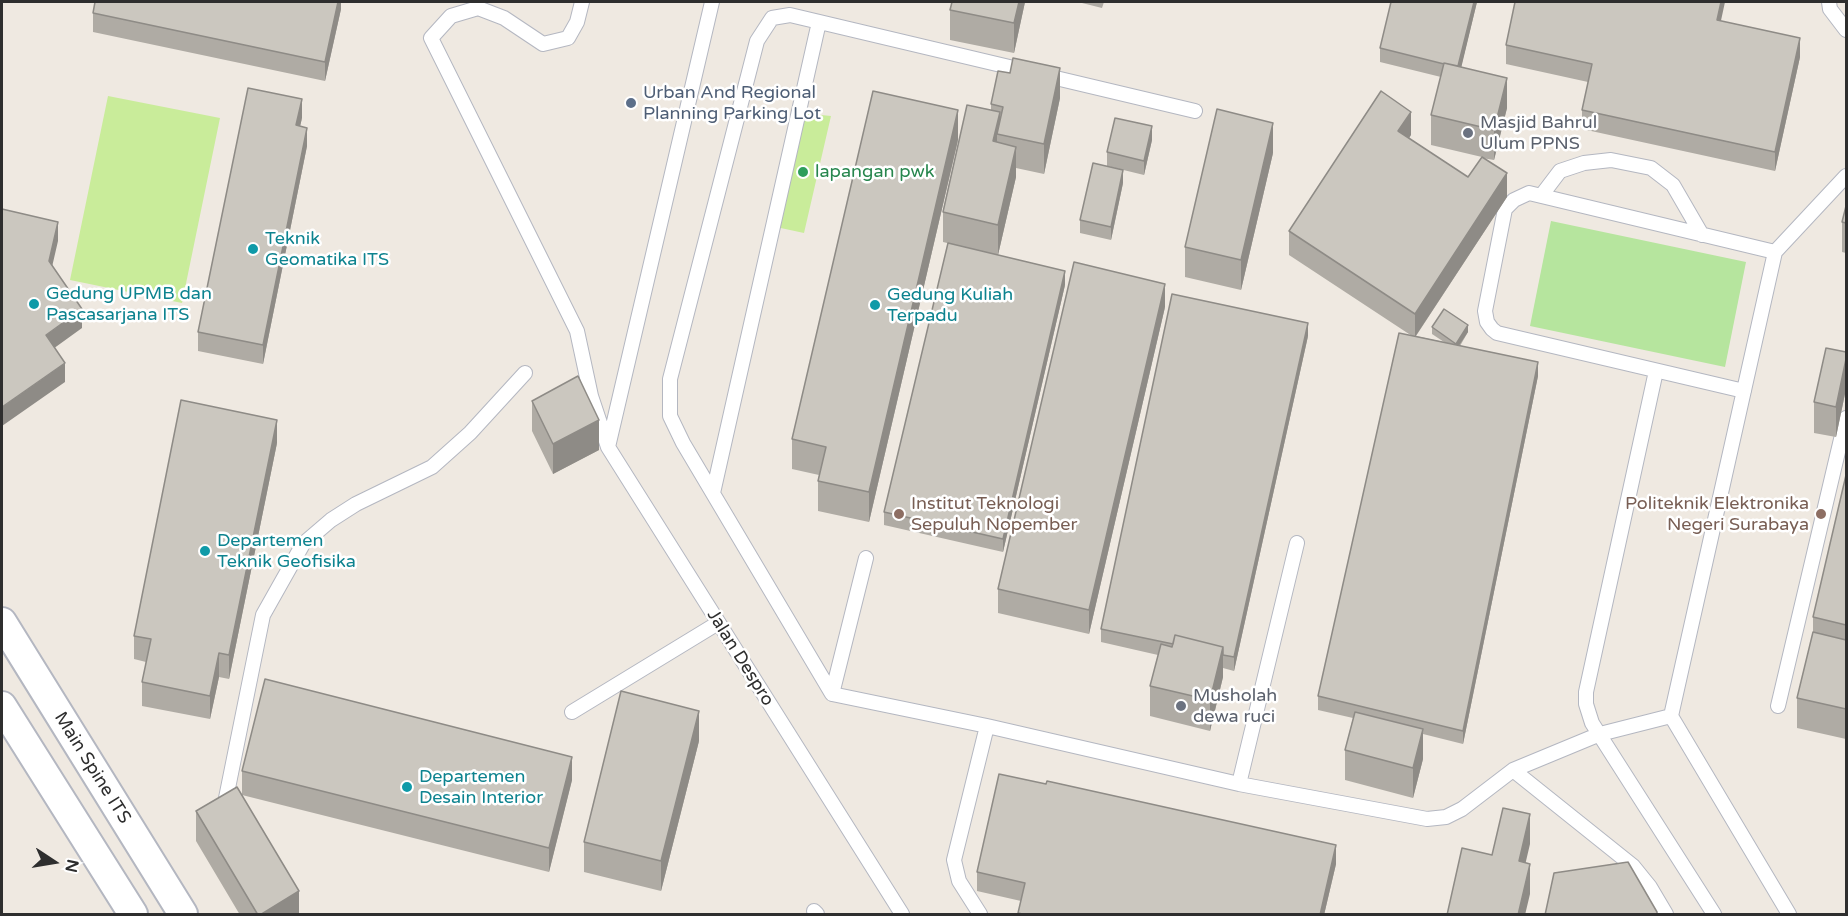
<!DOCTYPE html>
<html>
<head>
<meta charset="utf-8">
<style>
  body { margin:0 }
  #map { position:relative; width:1848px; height:916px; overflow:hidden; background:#efe9e1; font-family:"Varela Round",sans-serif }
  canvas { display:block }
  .frame { position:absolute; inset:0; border:3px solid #2e2e2e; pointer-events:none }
  .north { position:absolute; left:24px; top:832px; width:60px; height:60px; -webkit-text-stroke:4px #fff; paint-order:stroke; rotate:102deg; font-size:16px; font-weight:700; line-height:24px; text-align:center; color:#2e2e2e }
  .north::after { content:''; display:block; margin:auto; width:21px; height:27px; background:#2e2e2e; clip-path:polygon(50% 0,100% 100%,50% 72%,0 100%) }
</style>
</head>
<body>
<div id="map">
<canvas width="1848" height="916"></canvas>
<div class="frame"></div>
<div class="north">N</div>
</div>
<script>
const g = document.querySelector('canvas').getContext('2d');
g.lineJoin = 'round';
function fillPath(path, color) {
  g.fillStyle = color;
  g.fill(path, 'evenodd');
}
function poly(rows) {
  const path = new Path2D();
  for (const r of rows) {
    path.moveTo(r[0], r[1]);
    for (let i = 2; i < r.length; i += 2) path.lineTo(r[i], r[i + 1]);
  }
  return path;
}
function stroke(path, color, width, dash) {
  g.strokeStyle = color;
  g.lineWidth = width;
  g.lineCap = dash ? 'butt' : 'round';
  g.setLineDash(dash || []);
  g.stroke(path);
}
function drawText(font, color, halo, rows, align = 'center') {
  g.font = font + ' "Varela Round",sans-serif';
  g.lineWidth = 5;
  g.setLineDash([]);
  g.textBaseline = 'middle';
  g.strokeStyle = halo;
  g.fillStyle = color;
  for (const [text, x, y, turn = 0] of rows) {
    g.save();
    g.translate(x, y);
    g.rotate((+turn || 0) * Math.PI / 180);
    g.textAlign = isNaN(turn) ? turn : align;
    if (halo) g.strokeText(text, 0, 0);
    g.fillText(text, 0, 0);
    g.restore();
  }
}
fillPath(poly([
  [1551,221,1746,262,1725,367,1530,326]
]), '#b6e59e');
fillPath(poly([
  [108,96,220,118,182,303,70,280],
  [802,113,831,116,804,233,776,227]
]), '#c9ec9a');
const lane = poly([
  [582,2,577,22,568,38,543,44,504,18,478,8,451,16,431,38,577,331,591,396,608,447,902,914],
  [1829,2,1830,9,1846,30],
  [1195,111,790,15,772,18,757,41,670,379,670,416,683,443,832,694,987,726,1239,784,1427,819,1446,817,1462,809,1513,770,1600,734,1671,716],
  [1541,196,1560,171,1584,163,1611,160,1651,168,1673,185,1702,235],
  [1656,371,1586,692,1586,704,1592,723,1714,914],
  [1744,391,1497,333,1492,329,1487,322,1485,311,1505,209,1514,200,1529,193,1775,252],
  [608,447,712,2],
  [713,493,819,22],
  [832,694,866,558],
  [1778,706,1846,418],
  [572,712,718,623],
  [1513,770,1633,866,1650,887,1666,914],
  [1239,784,1297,543],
  [226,798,263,615,303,544,331,520,356,504,432,467,470,433,525,373],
  [814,911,817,914],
  [980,914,959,881,954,860,987,726],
  [1789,914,1671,716,1775,252,1846,176]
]);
const street = poly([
  [2,622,183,914],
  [2,706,133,914]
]);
stroke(lane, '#b4b7c1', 16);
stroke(street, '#b4b7c1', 32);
stroke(lane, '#fff', 14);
stroke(street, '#fff', 28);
fillPath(poly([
  [341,2,341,9,325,81,93,32,93,13],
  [952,2,1025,2,1014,53,950,40,950,10],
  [1078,2,1104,2,1102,8],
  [1477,2,1461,67,1507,108,1494,160,1482,158,1507,197,1416,336,1444,342,1432,334,1432,327,1468,332,1460,346,1538,376,1463,744,1423,734,1423,759,1413,798,1345,780,1345,750,1353,718,1318,710,1318,696,1412,336,1289,255,1289,231,1411,135,1409,138,1468,177,1482,157,1431,145,1431,115,1441,77,1380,62,1380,48],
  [1721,21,1800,57,1775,171,1582,129,1582,110,1588,82,1506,64,1506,45],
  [1060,98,1044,174,1016,168,1016,177,998,255,943,242,943,212,991,110,991,104],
  [302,118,300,126,307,146,263,364,198,351,198,332],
  [958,140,869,522,818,511,818,481,819,475,792,469,792,439],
  [1152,140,1144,175,1107,166,1107,152],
  [1273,153,1241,290,1185,277,1185,247],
  [1123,183,1111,240,1080,233,1080,220],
  [1846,206,1846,253,1842,252,1842,222],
  [1065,285,1003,552,884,525,884,512],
  [1165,307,1089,634,998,613,998,589],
  [1308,336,1234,671,1223,668,1223,677,1210,731,1150,716,1150,686,1158,655,1101,642,1101,629],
  [1846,352,1846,389,1836,437,1814,433,1814,402],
  [532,401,599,450,553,474,532,431],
  [277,443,229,679,219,677,210,719,142,706,142,682,146,662,134,659,134,636],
  [1846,475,1846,739,1797,728,1797,698,1813,632,1813,617],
  [699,741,661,891,584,872,584,842],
  [242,771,572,780,549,872,242,795,299,915,240,915,196,841,196,811,242,794],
  [1336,864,1324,915,1018,915,1021,901,977,891,977,872]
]), '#afaba4');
fillPath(poly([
  [338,2,341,2,341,9,325,81,325,62],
  [1019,2,1025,2,1014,53,1014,23],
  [1474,2,1477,2,1458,81,1458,68],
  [1721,2,1725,2,1717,39,1717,20],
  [1800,38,1800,57,1775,171,1775,152],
  [1060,68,1060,98,1044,174,1044,144],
  [1507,78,1507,108,1494,160,1494,130],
  [302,99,302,118,296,144,296,125],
  [958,110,958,140,869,522,869,492],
  [1000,112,1000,134,997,134,997,154,993,141],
  [1411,112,1411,135,1398,155,1398,131],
  [1273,123,1273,153,1241,290,1241,260],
  [1152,126,1152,140,1144,175,1144,161],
  [307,128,307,146,263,364,263,345],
  [1016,147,1016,177,998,255,998,225],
  [1123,170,1123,183,1111,240,1111,227],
  [1507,173,1507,197,1415,337,1415,314],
  [58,222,58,241,49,280,49,261],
  [1065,271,1065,285,1003,552,1003,539],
  [1165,284,1165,307,1089,634,1089,610],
  [82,309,82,328,46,354,46,335],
  [1308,323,1308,336,1234,671,1234,657],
  [1468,325,1468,332,1456,350,1456,344],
  [1846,359,1846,389,1836,437,1836,407],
  [1538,362,1538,376,1463,744,1463,731],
  [65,363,65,382,2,426,2,407],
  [277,420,277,443,229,679,229,655],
  [599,420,599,450,553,474,553,444],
  [1223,647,1223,677,1210,731,1210,700],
  [219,653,219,677,210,719,210,696],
  [699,711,699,741,661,891,661,861],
  [1423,729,1423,759,1413,798,1413,768],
  [572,757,572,780,549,872,549,848],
  [1530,814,1530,844,1519,891,1519,861],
  [1336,845,1336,864,1324,915,1320,915],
  [1530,864,1530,894,1525,915,1518,915],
  [299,891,299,915,260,915]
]), '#8e8b86');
const building = poly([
  [95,2,338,2,325,62,93,13,95,2],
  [952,2,1019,2,1014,23,950,10,952,2],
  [1391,2,1474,2,1458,66,1444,63,1444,64,1380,48,1391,2],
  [1515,2,1721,2,1717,20,1800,38,1775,152,1582,110,1592,64,1506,45,1515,2],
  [1013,58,1060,68,1044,144,997,134,1003,107,991,104,998,71,1010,73,1013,58],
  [1444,63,1507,78,1494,130,1431,115,1444,63],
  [248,88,302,99,296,125,307,128,263,345,198,332,248,88],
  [873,91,958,110,869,492,818,481,826,447,792,439,873,91],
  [1381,91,1411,112,1398,131,1468,177,1482,157,1507,173,1415,314,1289,231,1381,91],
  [967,105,1000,112,993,141,1016,147,998,225,943,212,967,105],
  [1217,109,1273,123,1241,260,1185,247,1217,109],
  [1115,118,1152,126,1144,161,1107,152,1115,118],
  [1093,163,1123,170,1111,227,1080,220,1093,163],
  [1846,206,1846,223,1842,222,1846,206],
  [2,209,58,222,49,261,82,309,46,335,65,363,2,407,2,209],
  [948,243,1065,271,1003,539,884,512,948,243],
  [1074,262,1165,284,1089,610,998,589,1074,262],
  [1172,294,1308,323,1234,657,1223,655,1223,647,1175,635,1173,644,1101,629,1172,294],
  [1444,309,1468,325,1456,344,1432,327,1444,309],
  [1399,333,1538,362,1463,731,1318,696,1399,333],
  [1826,348,1846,352,1846,359,1836,407,1814,402,1826,348],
  [578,376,599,420,553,444,532,401,578,376],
  [181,400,277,420,229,655,219,653,210,696,142,682,151,639,134,636,181,400],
  [1846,475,1846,625,1813,617,1846,475],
  [1813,632,1846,640,1846,709,1797,698,1813,632],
  [1175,635,1223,647,1210,700,1150,686,1161,644,1172,647,1175,635],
  [265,679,572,757,549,848,242,771,265,679],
  [621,691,699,711,661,861,584,842,621,691],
  [1355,712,1423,729,1413,768,1345,750,1355,712],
  [999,774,1046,784,1047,781,1336,845,1320,915,1027,915,1018,913,1025,883,977,872,999,774],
  [237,787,299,891,260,915,258,915,196,811,237,787],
  [1503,808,1530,814,1519,861,1530,864,1518,915,1447,915,1462,848,1492,855,1503,808],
  [1628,862,1657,912,1657,915,1545,915,1554,873,1628,862]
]);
fillPath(building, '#cbc7bf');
stroke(building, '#8e8b86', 1.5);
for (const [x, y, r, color] of [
  [631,103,6,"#5c6f8a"],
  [1468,133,6,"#6b7280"],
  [803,172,6,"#2e9e5b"],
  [253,249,6,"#0f9aa8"],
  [34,304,6,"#0f9aa8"],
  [875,305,6,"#0f9aa8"],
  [899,514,6,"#8d6e63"],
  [1821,514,6,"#8d6e63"],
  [205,551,6,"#0f9aa8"],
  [1181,706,6,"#6b7280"],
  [407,787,6,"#0f9aa8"]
]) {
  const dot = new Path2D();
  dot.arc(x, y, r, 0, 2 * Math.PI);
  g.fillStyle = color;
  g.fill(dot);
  stroke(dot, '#fff', 2);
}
drawText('18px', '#4e5e75', '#fff', [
  ["Urban And Regional",643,93],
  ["Planning Parking Lot",643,114]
], 'left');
drawText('18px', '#5b616d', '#fff', [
  ["Masjid Bahrul",1480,123],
  ["Ulum PPNS",1480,144],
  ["Musholah",1193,696],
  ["dewa ruci",1193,717]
], 'left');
drawText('18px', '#27864d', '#fff', [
  ["lapangan pwk",815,172]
], 'left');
drawText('18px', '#0d838f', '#fff', [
  ["Teknik",265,239],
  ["Geomatika ITS",265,260],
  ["Gedung UPMB dan",46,294],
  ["Pascasarjana ITS",46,315],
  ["Gedung Kuliah",887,295],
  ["Terpadu",887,316],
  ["Departemen",217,541],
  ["Teknik Geofisika",217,562],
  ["Departemen",419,777],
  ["Desain Interior",419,798]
], 'left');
drawText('18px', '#785e54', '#fff', [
  ["Institut Teknologi",911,504],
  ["Sepuluh Nopember",911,525],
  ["Politeknik Elektronika",1809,504,"right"],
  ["Negeri Surabaya",1809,525,"right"]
], 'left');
drawText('18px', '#2e2e2e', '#fff', [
  ["Jalan Despro",740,658,58],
  ["Main Spine ITS",92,768,58]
]);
</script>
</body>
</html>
